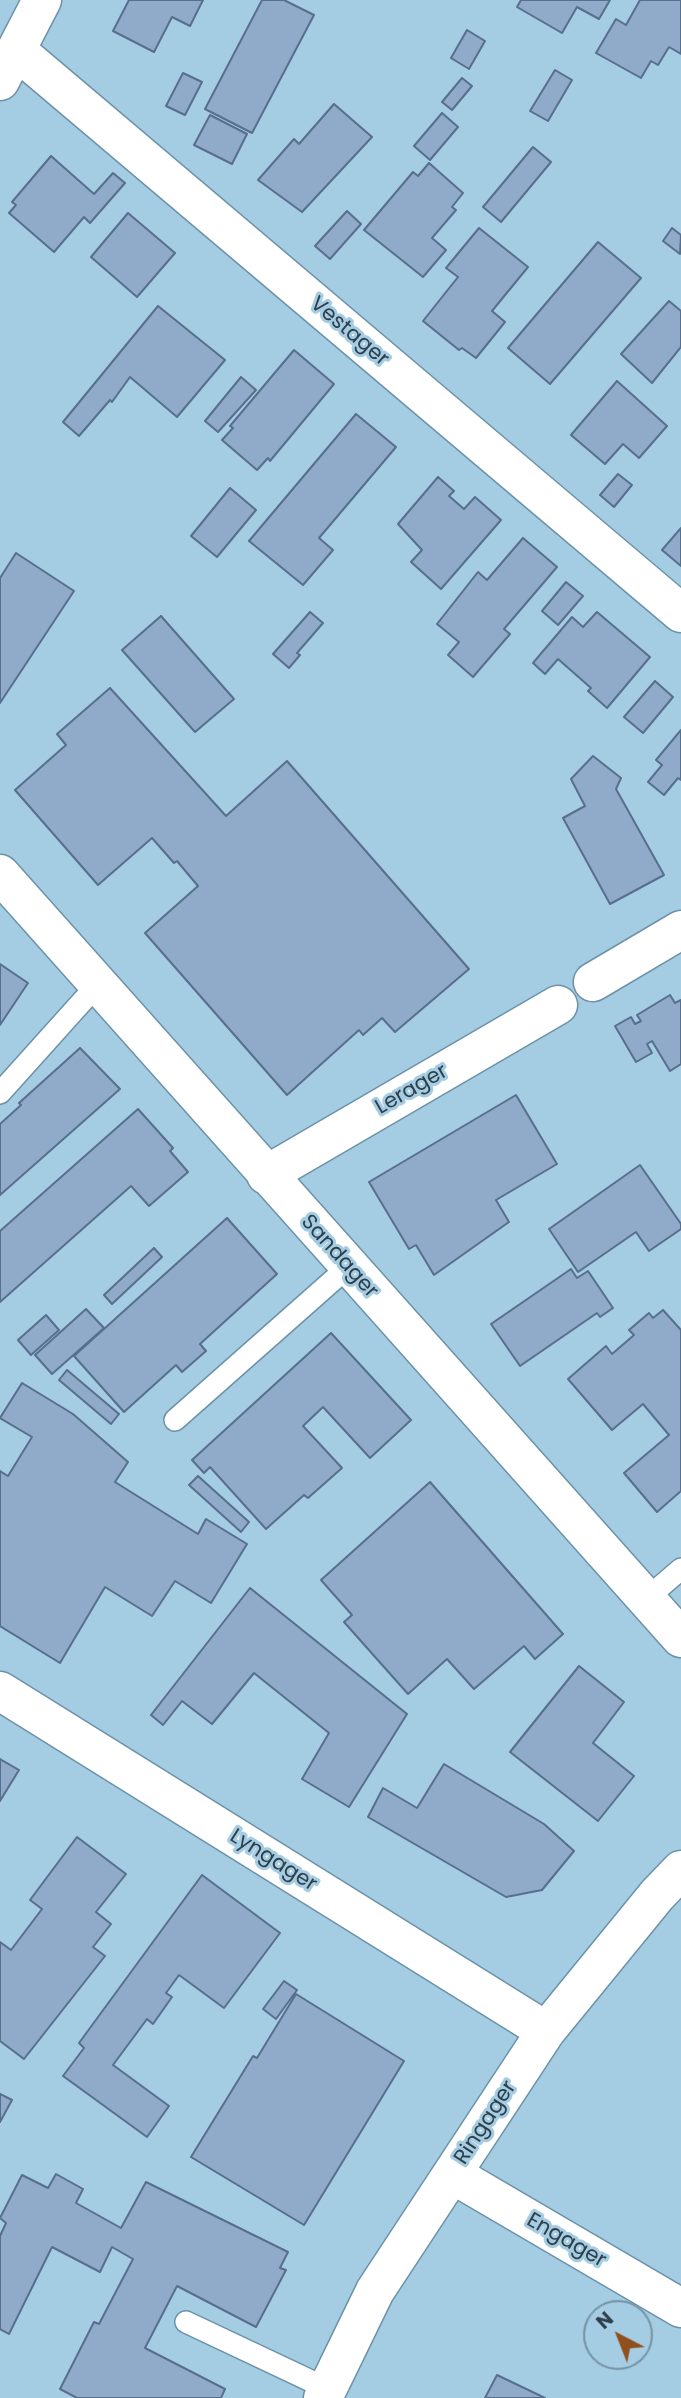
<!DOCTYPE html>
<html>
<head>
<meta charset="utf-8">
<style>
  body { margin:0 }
  #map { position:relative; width:681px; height:2398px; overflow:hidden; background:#a4cce3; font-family:Poppins,sans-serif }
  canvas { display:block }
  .north { position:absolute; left:583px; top:2300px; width:70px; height:70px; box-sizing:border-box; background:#a4cce3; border:2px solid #7594a5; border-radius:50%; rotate:318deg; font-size:19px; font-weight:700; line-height:28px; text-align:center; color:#2f3f49 }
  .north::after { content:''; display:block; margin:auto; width:24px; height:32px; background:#914f1d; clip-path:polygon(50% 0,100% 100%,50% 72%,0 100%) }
</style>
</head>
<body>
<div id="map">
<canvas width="681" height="2398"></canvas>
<div class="north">N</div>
</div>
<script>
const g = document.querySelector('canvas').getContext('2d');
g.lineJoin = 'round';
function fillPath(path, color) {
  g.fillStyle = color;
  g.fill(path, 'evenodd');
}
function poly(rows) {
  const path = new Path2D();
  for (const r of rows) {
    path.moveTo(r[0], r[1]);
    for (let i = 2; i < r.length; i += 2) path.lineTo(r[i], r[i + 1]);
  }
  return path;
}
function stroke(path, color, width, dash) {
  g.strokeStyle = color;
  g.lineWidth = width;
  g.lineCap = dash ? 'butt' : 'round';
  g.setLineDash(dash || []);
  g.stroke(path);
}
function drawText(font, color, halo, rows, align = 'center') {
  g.font = font + ' Poppins,sans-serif';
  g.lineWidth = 6;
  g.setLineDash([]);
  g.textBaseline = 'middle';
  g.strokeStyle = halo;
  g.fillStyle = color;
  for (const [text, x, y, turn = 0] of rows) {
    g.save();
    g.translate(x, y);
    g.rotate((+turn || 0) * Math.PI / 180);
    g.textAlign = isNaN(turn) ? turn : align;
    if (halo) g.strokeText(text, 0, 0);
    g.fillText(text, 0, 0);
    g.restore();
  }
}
const building = poly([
  [129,0,203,0,190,26,172,17,154,52,113,31,129,0],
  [262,0,284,0,314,15,252,133,205,109,262,0],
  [521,0,610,0,599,19,577,7,562,33,517,7,521,0],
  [640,0,681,0,681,54,669,47,658,65,651,61,641,78,596,53,616,19,626,25,640,0],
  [467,30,485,41,469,69,451,58,467,30],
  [555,70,572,80,548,121,530,111,555,70],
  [183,73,202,82,185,115,166,106,183,73],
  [462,78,472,86,452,110,442,102,462,78],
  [334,104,372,137,302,212,258,180,294,139,299,144,334,104],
  [442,113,458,127,430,160,414,146,442,113],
  [210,115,247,134,232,164,194,145,210,115],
  [533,147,551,162,501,222,483,207,533,147],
  [51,156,94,194,113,173,125,183,90,223,84,217,54,252,9,213,16,205,12,202,51,156],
  [429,163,463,193,452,207,456,210,432,238,446,250,423,277,364,230,413,172,418,176,429,163],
  [347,211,361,224,330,259,315,246,347,211],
  [128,213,175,253,137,297,91,257,128,213],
  [479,228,528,267,492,311,505,322,476,358,462,348,459,350,423,321,458,277,446,268,479,228],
  [672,228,681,235,680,254,663,241,672,228],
  [598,242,641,278,550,384,508,348,598,242],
  [669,301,681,311,681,347,652,383,621,354,669,301],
  [158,306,225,360,177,417,130,377,112,402,110,400,79,436,63,422,158,306],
  [294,350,334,384,270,461,268,458,257,470,222,440,233,428,230,426,294,350],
  [241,377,256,390,218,432,205,421,241,377],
  [617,381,667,426,639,458,623,444,605,464,571,435,617,381],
  [356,414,396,447,319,538,333,550,303,585,249,541,356,414],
  [618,474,632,485,614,507,600,495,618,474],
  [438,477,454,491,449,496,464,509,475,497,501,520,441,589,411,562,422,550,398,524,438,477],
  [230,488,256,510,217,557,191,536,230,488],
  [681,528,681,566,662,550,681,528],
  [523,538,557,567,504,629,510,634,473,677,448,655,459,642,437,624,478,572,487,580,523,538],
  [16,553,74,591,0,703,0,578,16,553],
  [566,582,583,596,558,625,542,611,566,582],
  [310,612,323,623,297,653,300,655,289,668,273,654,310,612],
  [597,612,650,657,607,708,588,691,591,688,558,659,545,674,533,663,572,617,583,627,597,612],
  [161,616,234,699,195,732,122,650,161,616],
  [655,681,673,697,643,733,624,717,655,681],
  [110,688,226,816,287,761,469,969,395,1032,382,1018,363,1035,359,1030,287,1095,145,933,198,886,177,861,174,863,152,838,98,885,15,790,66,745,57,734,110,688],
  [681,730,681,780,678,778,664,795,648,782,662,765,656,760,681,730],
  [593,756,621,778,616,789,664,875,610,904,563,818,585,806,571,779,593,756],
  [0,964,28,983,0,1025,0,964],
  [670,995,675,1003,681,1000,681,1064,670,1071,652,1041,647,1044,652,1053,636,1062,615,1026,631,1017,635,1024,641,1021,637,1015,670,995],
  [80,1048,120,1089,0,1195,0,1124,21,1105,19,1103,80,1048],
  [516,1095,557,1164,496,1200,509,1222,434,1275,416,1245,409,1249,369,1182,516,1095],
  [138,1109,173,1148,170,1151,188,1172,149,1206,131,1186,0,1302,0,1231,138,1109],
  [640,1165,681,1224,681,1229,649,1251,636,1232,578,1272,549,1229,640,1165],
  [227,1218,277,1274,200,1344,206,1351,182,1372,176,1365,124,1412,74,1356,227,1218],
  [154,1248,162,1257,112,1304,104,1295,154,1248],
  [571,1269,577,1278,588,1271,613,1308,600,1317,597,1313,520,1366,491,1324,571,1269],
  [86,1309,104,1328,52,1374,35,1355,86,1309],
  [663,1310,681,1330,681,1491,657,1512,624,1473,669,1435,643,1404,612,1430,568,1379,606,1346,612,1354,634,1335,629,1330,649,1313,653,1318,663,1310],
  [46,1315,59,1330,31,1355,18,1340,46,1315],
  [331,1333,411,1420,370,1458,323,1407,303,1426,342,1468,308,1498,304,1495,266,1529,210,1467,204,1473,192,1460,331,1333],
  [67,1370,119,1414,111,1424,59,1380,67,1370],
  [22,1383,73,1414,128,1462,115,1482,198,1534,206,1519,247,1544,211,1603,175,1581,152,1616,105,1587,60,1663,0,1626,0,1471,8,1476,32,1437,0,1418,22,1383],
  [198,1476,249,1522,241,1532,189,1485,198,1476],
  [430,1482,563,1634,535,1659,524,1646,474,1689,447,1659,408,1694,344,1622,352,1615,321,1580,430,1482],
  [250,1588,407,1714,349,1807,302,1779,329,1733,254,1673,212,1724,182,1701,163,1725,151,1715,250,1588],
  [579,1666,624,1702,593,1743,634,1776,598,1821,510,1752,579,1666],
  [0,1759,19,1770,0,1801,0,1759],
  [444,1764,544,1824,574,1851,542,1890,506,1897,368,1817,383,1788,417,1808,444,1764],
  [77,1837,126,1874,96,1912,111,1924,93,1947,105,1956,24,2059,0,2041,0,1942,11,1950,42,1909,30,1900,77,1837],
  [202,1875,280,1933,224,2008,179,1975,166,1993,172,1997,153,2024,147,2019,113,2065,169,2106,147,2137,63,2076,84,2048,79,2043,202,1875],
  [284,1981,297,1990,276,2019,263,2009,284,1981],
  [296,1994,404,2061,304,2225,191,2157,253,2056,257,2058,296,1994],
  [0,2094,12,2100,0,2122,0,2094],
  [56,2174,83,2189,76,2203,121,2228,146,2182,288,2252,280,2268,286,2270,256,2327,177,2286,145,2348,225,2389,221,2398,77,2398,60,2389,94,2322,99,2324,133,2259,112,2247,100,2272,52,2247,9,2334,0,2329,0,2236,6,2223,0,2218,22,2175,48,2188,56,2174],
  [497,2375,545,2398,485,2398,497,2375]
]);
fillPath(building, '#90aac9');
stroke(building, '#576f8c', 2);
const lane = poly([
  [0,1093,97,985],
  [175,1420,348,1267],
  [646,1599,681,1569],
  [186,2322,328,2389]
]);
const street = poly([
  [16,50,681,613],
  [0,81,42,0],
  [0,874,681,1638],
  [593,982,681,930],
  [266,1175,558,1005],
  [0,1691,546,2031],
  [452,2174,681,2308],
  [323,2398,375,2291,546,2031,657,1895,681,1870]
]);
stroke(lane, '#6c92a8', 24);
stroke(street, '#6c92a8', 41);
stroke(lane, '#fff', 21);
stroke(street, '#fff', 38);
drawText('21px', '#2f3f49', '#a4cce3', [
  ["Vestager",349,332,40],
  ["Lerager",412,1090,-30],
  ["Sandager",339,1257,48],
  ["Lyngager",273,1861,32],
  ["Ringager",486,2123,-57],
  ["Engager",566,2241,30]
]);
</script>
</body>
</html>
